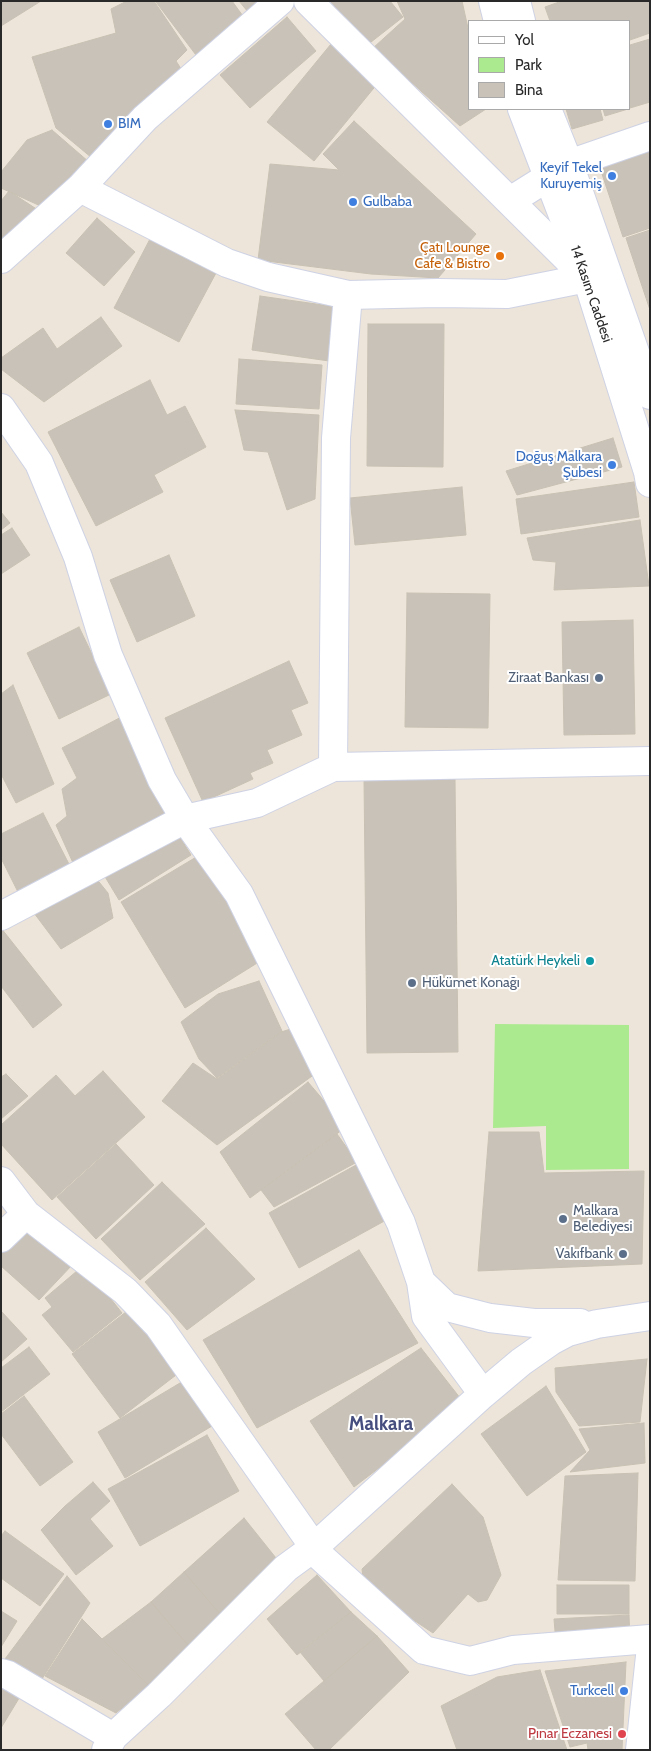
<!DOCTYPE html>
<html>
<head>
<meta charset="utf-8">
<style>
  body { margin:0 }
  #map { position:relative; width:651px; height:1751px; overflow:hidden; background:#ede5d9; font-family:Cabin,sans-serif }
  canvas { display:block }
  .frame { position:absolute; inset:0; border:2px solid #292929; pointer-events:none }
  .legend { position:absolute; left:468px; top:20px; width:162px; height:90px; box-sizing:border-box; background:#fff; border:1px solid #a9a9a9; margin:0; padding:6px 9px; list-style:none; font-size:15px; color:#292929 }
  .legend li { display:flex; align-items:center; gap:10px; height:25px }
  .legend b { width:25px; border:1px solid #a9a9a9 }
</style>
</head>
<body>
<div id="map">
<canvas width="651" height="1751"></canvas>
<div class="frame"></div>
<ul class="legend">
<li><b style="height:6px;background:#fff"></b>Yol</li>
<li><b style="height:14px;background:#acea8f"></b>Park</li>
<li><b style="height:14px;background:#c8c2b9"></b>Bina</li>
</ul>
</div>
<script>
const g = document.querySelector('canvas').getContext('2d');
g.lineJoin = 'round';
function fillPath(path, color) {
  g.fillStyle = color;
  g.fill(path, 'evenodd');
}
function poly(rows) {
  const path = new Path2D();
  for (const r of rows) {
    path.moveTo(r[0], r[1]);
    for (let i = 2; i < r.length; i += 2) path.lineTo(r[i], r[i + 1]);
  }
  return path;
}
function stroke(path, color, width, dash) {
  g.strokeStyle = color;
  g.lineWidth = width;
  g.lineCap = dash ? 'butt' : 'round';
  g.setLineDash(dash || []);
  g.stroke(path);
}
function drawText(font, color, halo, rows, align = 'center') {
  g.font = font + ' Cabin,sans-serif';
  g.lineWidth = 4;
  g.setLineDash([]);
  g.textBaseline = 'middle';
  g.strokeStyle = halo;
  g.fillStyle = color;
  for (const [text, x, y, turn = 0] of rows) {
    g.save();
    g.translate(x, y);
    g.rotate((+turn || 0) * Math.PI / 180);
    g.textAlign = isNaN(turn) ? turn : align;
    if (halo) g.strokeText(text, 0, 0);
    g.fillText(text, 0, 0);
    g.restore();
  }
}
fillPath(poly([
  [495,1024,629,1025,629,1169,546,1170,546,1126,493,1128]
]), '#acea8f');
const building = poly([
  [1,1,41,1,1,26,1,1],
  [127,1,154,1,187,50,176,61,185,75,92,158,56,128,32,57,116,33,111,9,127,1],
  [232,1,248,23,199,59,156,2,232,1],
  [239,1,273,1,253,18,239,1],
  [333,1,390,1,403,17,366,46,331,2,333,1],
  [397,1,462,1,470,37,470,109,486,109,460,126,373,48,405,19,397,1],
  [562,1,650,1,650,33,630,40,630,21,550,21,545,7,562,1],
  [287,17,316,51,250,108,220,75,287,17],
  [650,39,650,102,630,108,630,45,650,39],
  [331,44,378,83,314,161,267,122,331,44],
  [566,109,600,109,603,120,572,129,566,109],
  [603,109,628,109,605,116,603,109],
  [354,121,476,234,438,278,371,274,258,260,270,164,339,170,323,154,354,121],
  [52,130,89,162,45,208,1,188,1,172,27,140,52,130],
  [650,147,650,228,623,237,599,165,650,147],
  [9,191,41,212,11,243,1,238,1,201,9,191],
  [97,218,135,252,104,286,66,253,97,218],
  [650,230,650,310,626,238,650,230],
  [150,239,216,273,179,342,114,308,150,239],
  [260,296,337,307,329,361,252,350,260,296],
  [101,317,122,346,44,402,1,369,1,358,43,328,57,349,101,317],
  [368,324,444,324,443,467,367,466,368,324],
  [239,359,322,365,319,409,236,404,239,359],
  [150,380,167,415,185,406,206,447,154,475,163,492,96,526,48,432,150,380],
  [235,410,319,415,315,499,287,510,268,452,244,450,235,410],
  [613,438,622,467,517,495,506,471,613,438],
  [634,482,639,517,521,534,516,499,634,482],
  [462,487,466,535,355,545,350,498,462,487],
  [1,512,10,523,1,530,1,512],
  [640,520,649,586,554,590,556,562,533,560,527,538,640,520],
  [12,528,30,555,1,574,1,535,12,528],
  [169,555,195,616,137,642,110,580,169,555],
  [407,593,490,594,488,728,405,727,407,593],
  [633,620,635,734,564,735,562,622,633,620],
  [79,627,111,694,59,719,27,653,79,627],
  [289,661,308,703,291,710,302,735,267,750,273,763,250,773,253,779,203,802,165,718,289,661],
  [13,685,54,784,16,803,1,774,1,694,13,685],
  [127,714,177,821,78,874,56,825,67,816,62,789,77,778,62,748,127,714],
  [455,778,458,1052,367,1053,364,779,455,778],
  [43,813,74,874,22,900,1,858,1,834,43,813],
  [173,826,191,855,119,900,101,870,173,826],
  [198,856,262,960,185,1008,121,902,198,856],
  [90,871,108,893,113,918,61,949,28,905,90,871],
  [1,928,62,1005,33,1028,1,986,1,928],
  [259,981,282,1031,217,1078,199,1059,181,1022,218,994,259,981],
  [294,1028,319,1071,217,1145,162,1101,193,1063,217,1079,281,1032,294,1028],
  [103,1071,145,1117,52,1200,1,1144,1,1125,56,1075,75,1096,103,1071],
  [6,1074,28,1096,1,1119,1,1077,6,1074],
  [308,1082,346,1127,250,1198,220,1152,308,1082],
  [489,1132,539,1132,544,1173,644,1171,642,1264,478,1271,489,1132],
  [337,1134,357,1162,274,1207,261,1190,337,1134],
  [116,1144,154,1185,96,1239,57,1197,116,1144],
  [358,1164,388,1219,299,1268,269,1213,358,1164],
  [162,1182,205,1224,140,1280,101,1239,162,1182],
  [30,1223,74,1263,39,1300,1,1266,1,1255,30,1223],
  [206,1228,255,1279,187,1330,145,1282,206,1228],
  [359,1250,418,1343,257,1428,203,1340,359,1250],
  [84,1265,122,1313,73,1352,42,1315,52,1307,45,1298,84,1265],
  [131,1308,180,1372,120,1418,72,1354,131,1308],
  [1,1311,27,1339,1,1362,1,1311],
  [29,1347,50,1374,1,1412,1,1368,29,1347],
  [421,1348,464,1403,354,1487,310,1421,421,1348],
  [647,1359,640,1422,579,1426,556,1392,555,1368,647,1359],
  [185,1380,212,1426,125,1478,98,1432,185,1380],
  [546,1386,586,1452,527,1496,481,1434,546,1386],
  [24,1396,73,1462,40,1486,1,1434,1,1414,24,1396],
  [644,1423,645,1463,570,1472,590,1450,579,1429,644,1423],
  [207,1435,239,1491,140,1546,108,1489,207,1435],
  [638,1473,635,1581,558,1580,565,1476,638,1473],
  [93,1482,110,1501,90,1519,113,1546,76,1575,41,1530,65,1506,93,1482],
  [452,1484,483,1517,501,1575,487,1600,478,1602,468,1594,433,1633,364,1587,362,1569,452,1484],
  [244,1518,280,1563,226,1621,184,1572,244,1518],
  [5,1531,64,1574,40,1606,1,1578,1,1536,5,1531],
  [184,1572,226,1621,193,1651,151,1602,184,1572],
  [317,1575,351,1612,297,1655,267,1619,317,1575],
  [67,1576,90,1603,42,1679,5,1659,67,1576],
  [557,1585,629,1585,629,1614,557,1614,557,1585],
  [151,1602,193,1651,149,1686,102,1639,151,1602],
  [1,1611,17,1621,1,1647,1,1611],
  [351,1612,377,1636,324,1681,300,1652,351,1612],
  [629,1615,630,1639,556,1643,554,1619,629,1615],
  [82,1619,149,1686,116,1713,45,1676,82,1619],
  [377,1636,409,1672,329,1750,316,1750,285,1714,377,1636],
  [626,1662,622,1750,588,1750,587,1743,570,1747,545,1671,626,1662],
  [540,1670,567,1750,457,1750,441,1706,497,1677,540,1670],
  [1,1683,21,1695,1,1728,1,1683]
]);
fillPath(building, '#c8c2b9');
stroke(building, '#c8c1b3', 1);
const street = poly([
  [308,1,587,278],
  [569,164,650,395],
  [80,188,227,263,268,277,348,295,438,293,507,294,587,278],
  [510,201,569,164,650,136],
  [1,259,80,188,145,118,280,1],
  [1,408,39,463,78,557,108,655,162,780,185,819,239,894,401,1223,421,1282,426,1316,483,1394],
  [333,767,336,438,348,295],
  [1,916,185,819,257,803,333,767,650,761],
  [1,1181,26,1214,125,1291,158,1325,314,1547],
  [1,1238,26,1214],
  [421,1282,447,1307,490,1318,534,1323,580,1323],
  [312,1549,424,1650,470,1661,513,1650,650,1639],
  [1,1673,8,1675,113,1737],
  [106,1750,113,1737,159,1695,286,1568,312,1549,483,1394,521,1362,551,1341,568,1332,597,1324,650,1316]
]);
const secondary = poly([
  [493,1,498,21],
  [516,1,521,21],
  [522,109,587,278,648,472,650,483],
  [547,109,569,164],
  [640,1750,650,1656]
]);
stroke(street, '#ced2e4', 30);
stroke(secondary, '#ced2e4', 30);
stroke(street, '#fff', 28);
stroke(secondary, '#fff', 28);
for (const [x, y, r, color] of [
  [108,124,5,"#3f7fe0"],
  [612,176,5,"#3f7fe0"],
  [353,202,5,"#3f7fe0"],
  [500,256,5,"#e8710a"],
  [612,465,5,"#3f7fe0"],
  [599,678,5,"#5c6f8a"],
  [590,961,5,"#0f9aa8"],
  [412,983,5,"#5c6f8a"],
  [563,1219,5,"#5c6f8a"],
  [623,1254,5,"#5c6f8a"],
  [624,1691,5,"#3f7fe0"],
  [622,1734,5,"#e0444e"]
]) {
  const dot = new Path2D();
  dot.arc(x, y, r, 0, 2 * Math.PI);
  g.fillStyle = color;
  g.fill(dot);
  stroke(dot, '#fff', 2);
}
drawText('14px', '#366cbe', '#fff', [
  ["BIM",118,124,"left"],
  ["Keyif Tekel",602,168],
  ["Kuruyemiş",602,184],
  ["Gulbaba",363,202,"left"],
  ["Doğuş Malkara",602,457],
  ["Şubesi",602,473],
  ["Turkcell",614,1691]
], 'right');
drawText('14px', '#c56008', '#fff', [
  ["Çatı Lounge",490,248],
  ["Cafe & Bistro",490,264]
], 'right');
drawText('14px', '#292929', '#fff', [
  ["14 Kasım Caddesi",591,294,71]
]);
drawText('14px', '#4e5e75', '#fff', [
  ["Ziraat Bankası",589,678],
  ["Hükümet Konağı",422,983,"left"],
  ["Malkara",573,1211,"left"],
  ["Belediyesi",573,1227,"left"],
  ["Vakıfbank",613,1254]
], 'right');
drawText('14px', '#0d838f', '#fff', [
  ["Atatürk Heykeli",580,961]
], 'right');
drawText('14px', '#be3a42', '#fff', [
  ["Pınar Eczanesi",612,1734]
], 'right');
drawText('bold 19px', '#454e7e', '#fff', [
  ["Malkara",381,1424]
]);
</script>
</body>
</html>
